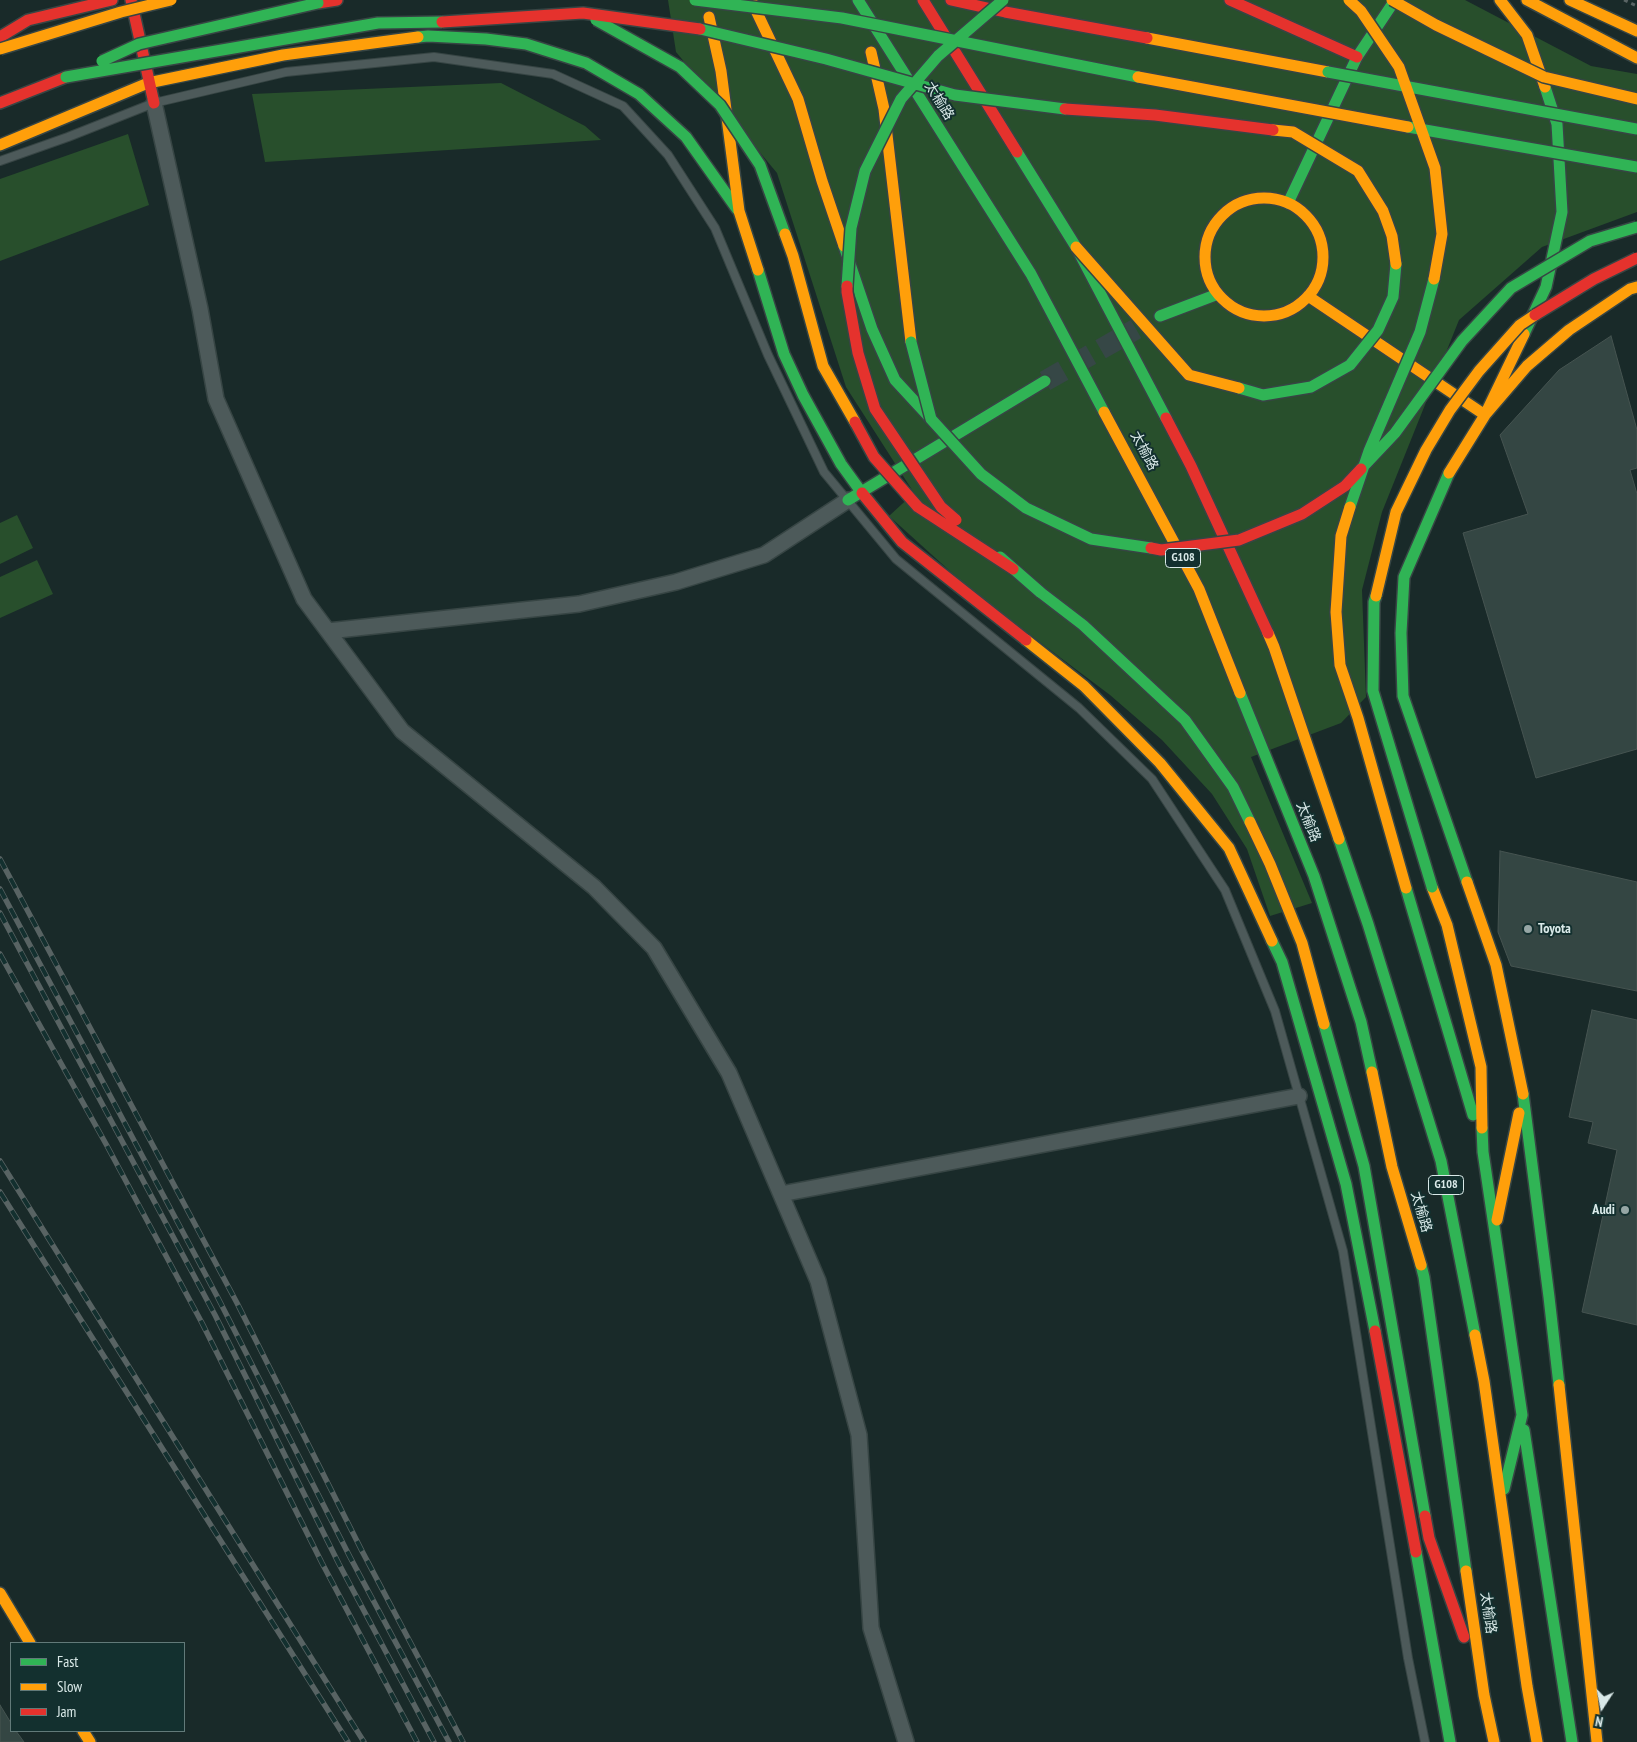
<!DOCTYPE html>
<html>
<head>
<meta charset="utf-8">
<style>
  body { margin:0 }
  #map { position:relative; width:1637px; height:1742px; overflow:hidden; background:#192a29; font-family:"PT Sans Narrow",sans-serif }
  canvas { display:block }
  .legend { position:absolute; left:10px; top:1642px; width:175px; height:90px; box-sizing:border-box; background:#13302f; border:1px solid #627a79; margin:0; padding:6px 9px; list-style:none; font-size:15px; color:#d9e9e8 }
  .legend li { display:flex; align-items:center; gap:10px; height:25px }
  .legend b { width:25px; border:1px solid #627a79 }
  .north { position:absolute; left:1577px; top:1682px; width:50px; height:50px; -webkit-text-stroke:4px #13302f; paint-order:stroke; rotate:191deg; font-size:14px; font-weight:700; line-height:20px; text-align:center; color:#d9e9e8 }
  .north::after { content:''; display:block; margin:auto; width:18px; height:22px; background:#d9e9e8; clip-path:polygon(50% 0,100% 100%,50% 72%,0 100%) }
</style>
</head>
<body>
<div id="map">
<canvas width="1637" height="1742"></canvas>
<ul class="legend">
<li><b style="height:6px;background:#30b455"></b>Fast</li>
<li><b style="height:6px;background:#ff9f0a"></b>Slow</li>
<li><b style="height:6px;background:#e5322d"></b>Jam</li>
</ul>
<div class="north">N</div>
</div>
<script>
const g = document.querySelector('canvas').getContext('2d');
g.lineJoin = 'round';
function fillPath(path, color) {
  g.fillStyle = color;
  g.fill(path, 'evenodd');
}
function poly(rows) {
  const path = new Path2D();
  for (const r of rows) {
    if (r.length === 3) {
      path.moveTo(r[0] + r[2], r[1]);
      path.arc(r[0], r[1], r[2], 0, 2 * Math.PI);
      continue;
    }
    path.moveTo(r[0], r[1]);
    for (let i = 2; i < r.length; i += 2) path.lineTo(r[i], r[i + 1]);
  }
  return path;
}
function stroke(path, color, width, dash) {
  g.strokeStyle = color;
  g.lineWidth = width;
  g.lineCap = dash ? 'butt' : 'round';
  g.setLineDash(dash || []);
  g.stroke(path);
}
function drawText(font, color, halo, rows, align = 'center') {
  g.font = font + ' "PT Sans Narrow","Noto Sans SC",sans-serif';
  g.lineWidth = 4;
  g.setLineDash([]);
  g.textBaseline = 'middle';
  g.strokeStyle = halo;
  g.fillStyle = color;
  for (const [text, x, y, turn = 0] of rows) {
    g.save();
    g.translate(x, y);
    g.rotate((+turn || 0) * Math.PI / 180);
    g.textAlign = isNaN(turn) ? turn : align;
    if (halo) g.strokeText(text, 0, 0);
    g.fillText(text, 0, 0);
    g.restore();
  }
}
fillPath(poly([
  [668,0,1465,0,1591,66,1637,74,1637,212,1542,247,1459,320,1382,512,1362,590,1366,697,1341,723,1251,757,1312,903,1270,916,1247,849,1212,794,1162,740,1110,695,973,592,889,516,914,493,846,387,777,173,676,52],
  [501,83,585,126,601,140,265,162,252,94],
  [128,134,149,205,0,261,0,179],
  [17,515,33,548,0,564,0,523],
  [37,560,53,594,0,618,0,577]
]), '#284f2c');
const building = poly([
  [1611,336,1637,430,1637,468,1630,470,1637,494,1637,749,1536,778,1463,533,1528,514,1500,435,1559,370,1611,336],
  [1500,851,1637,882,1637,991,1511,966,1498,932,1500,851],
  [1592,1010,1637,1020,1637,1325,1582,1312,1617,1150,1588,1143,1593,1122,1569,1117,1592,1010],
  [0,1705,11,1723,11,1731,16,1731,24,1742,0,1742,0,1705]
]);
fillPath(building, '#344643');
stroke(building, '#465451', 1);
stroke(poly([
  [1045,381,1136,329]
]), '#364746', 21, [21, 11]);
const lane = poly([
  [0,161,68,137,154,103,286,72,434,57,553,74,623,106,668,155,715,228,768,355,824,472,896,559,1079,708,1152,779,1225,890,1275,1011,1343,1251,1408,1658,1425,1742]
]);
const street = poly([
  [154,103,200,309,216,399,304,599,402,731,594,887,654,948,729,1073,818,1281,859,1435,871,1628,906,1742],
  [328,631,579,604,676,582,764,555,848,500],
  [781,1194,1299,1096]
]);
const fast = poly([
  [858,0,1031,274,1104,412],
  [418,37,428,36,486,39,526,44,586,63,639,94,686,137,737,209],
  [1017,152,1076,247,1166,418],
  [1288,203,1357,57,1395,0],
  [844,246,872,329,895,380,931,419],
  [758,270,784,354,803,395,841,464,862,493],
  [1160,316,1218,294],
  [1524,334,1546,287,1562,212,1557,124,1545,87],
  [1449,473,1404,577,1401,633,1403,696,1467,882],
  [848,500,1045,381],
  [1040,592,1083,625,1185,720,1233,787,1250,822],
  [1240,693,1314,876,1361,1022,1372,1072],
  [1339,839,1368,924,1441,1161,1475,1335],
  [1406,888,1473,1115],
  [1272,941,1282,962,1346,1184,1375,1331],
  [1324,1024,1364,1166,1425,1516],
  [1523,1094,1549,1297,1559,1385],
  [1482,1128,1483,1152,1522,1415,1504,1489],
  [1421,1265,1424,1277,1466,1571],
  [1524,1430,1572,1742],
  [1416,1552,1450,1742]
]);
const slow = poly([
  [751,0,798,99,822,181,844,246],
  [1500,0,1527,35,1545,87],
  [1527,0,1637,58],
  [1570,0,1637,31],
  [709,17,721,71,739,211,758,270],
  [1147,38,1328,72],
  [871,52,884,109,911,342],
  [0,145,148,83,283,55,418,37],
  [1264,257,59],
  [1308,296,1485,415,1524,334],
  [1104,412,1199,589,1240,693],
  [1449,473,1485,415,1527,366,1569,330,1630,289,1637,287],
  [1268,633,1274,647,1339,839],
  [1026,640,1084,686,1160,763,1229,848,1272,941],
  [1250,822,1270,864,1302,943,1324,1024],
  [1467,882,1496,965,1523,1094],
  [1432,887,1447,925,1481,1067,1482,1128],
  [1372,1072,1392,1167,1421,1265],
  [1497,1220,1519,1113],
  [1475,1335,1484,1381,1527,1686,1537,1742],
  [1559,1385,1597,1742],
  [1466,1571,1484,1695,1494,1742],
  [0,1593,30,1643],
  [83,1731,90,1742]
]);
const jam = poly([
  [131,0,154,103],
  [923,0,1017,152],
  [951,0,1005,12,1147,38],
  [1230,0,1357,57],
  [318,3,337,0],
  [0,37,28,20,112,0],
  [0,103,66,77],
  [1166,418,1191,466,1268,633],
  [862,493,902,542,1026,640],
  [1375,1331,1416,1552],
  [1425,1516,1429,1538,1464,1637]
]);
stroke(lane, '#374544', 10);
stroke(street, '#374544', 18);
stroke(fast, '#374544', 14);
stroke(slow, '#374544', 14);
stroke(jam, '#374544', 14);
stroke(poly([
  [1624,0,1637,6]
]), '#596464', 3, [4, 4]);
stroke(lane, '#4d5a5a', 8);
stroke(street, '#4d5a5a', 15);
stroke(fast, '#30b455', 11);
stroke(slow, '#ff9f0a', 11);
stroke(jam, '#e5322d', 11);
const rail = poly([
  [0,859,237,1303,362,1551,463,1742],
  [0,889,218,1298,350,1557,449,1742],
  [0,913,215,1315,339,1564,434,1742],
  [0,954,106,1144,202,1323,322,1563,417,1742],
  [0,1161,364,1742],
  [0,1192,348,1742]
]);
stroke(rail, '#586363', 5.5);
stroke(rail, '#13302f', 4, [11]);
const fastBridge = poly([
  [695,0,842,18,1138,77],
  [596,20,680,67,720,105,760,165,785,234],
  [700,29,826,59,955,95,1065,109],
  [102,61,139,44,318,3],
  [1328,72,1637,129],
  [66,77,378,23,442,22],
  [1408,127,1637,167],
  [847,286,851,228,865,171,901,99,938,56,1003,0],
  [911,342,931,419,981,474,1026,508,1091,539,1151,548],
  [1239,388,1263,395,1311,387,1350,365,1378,330,1393,297,1396,264],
  [1361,469,1395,433,1462,341,1511,288,1590,241,1637,227],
  [1350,507,1369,451,1420,332,1434,279],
  [1000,557,1040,592],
  [1376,596,1374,602,1373,691,1432,887]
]);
const slowBridge = poly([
  [1349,0,1361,11,1399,67,1435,168,1442,234,1434,279],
  [1392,0,1436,25,1544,77,1637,99],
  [0,49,121,12,171,0],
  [1138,77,1408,127],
  [1273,130,1293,132,1358,171,1383,211,1392,236,1396,264],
  [785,234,793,256,823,366,855,422],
  [1076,247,1189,375,1239,388],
  [1350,507,1341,536,1336,612,1340,665,1358,718,1406,888],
  [1376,596,1396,512,1426,450,1450,410,1479,371,1520,325,1535,315]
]);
const jamBridge = poly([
  [442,22,583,13,700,29],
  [1065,109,1155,115,1273,130],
  [847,286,847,292,858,353,875,409,941,507,956,520],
  [1535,315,1594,279,1637,258],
  [855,422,874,457,918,507,1013,569],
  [1151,548,1161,550,1239,540,1302,514,1345,486,1361,469]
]);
stroke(fastBridge, '#374544', 14, []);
stroke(slowBridge, '#374544', 14, []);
stroke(jamBridge, '#374544', 14, []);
stroke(fastBridge, '#30b455', 11);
stroke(slowBridge, '#ff9f0a', 11);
stroke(jamBridge, '#e5322d', 11);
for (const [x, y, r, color] of [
  [1528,929,5,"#96a6a5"],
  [1625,1210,5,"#96a6a5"]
]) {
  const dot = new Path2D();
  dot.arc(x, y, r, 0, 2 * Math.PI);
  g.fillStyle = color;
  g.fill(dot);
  stroke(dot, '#13302f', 2);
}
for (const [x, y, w] of [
  [1183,558,35],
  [1446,1185,35]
]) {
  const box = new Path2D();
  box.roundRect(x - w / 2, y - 9.5, w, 19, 4);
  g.fillStyle = '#13302f';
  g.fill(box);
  stroke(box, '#d9e9e8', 1);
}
drawText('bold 12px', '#d9e9e8', null, [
  ["G108",1183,558],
  ["G108",1446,1185]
]);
drawText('14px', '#d9e9e8', '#13302f', [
  ["太榆路",939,101,58],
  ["太榆路",1144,451,62],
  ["太榆路",1308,822,68],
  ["太榆路",1421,1212,74],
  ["太榆路",1488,1613,82]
]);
drawText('bold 14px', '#d9e9e8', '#13302f', [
  ["Toyota",1538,929],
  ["Audi",1615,1210,"right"]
], 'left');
</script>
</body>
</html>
